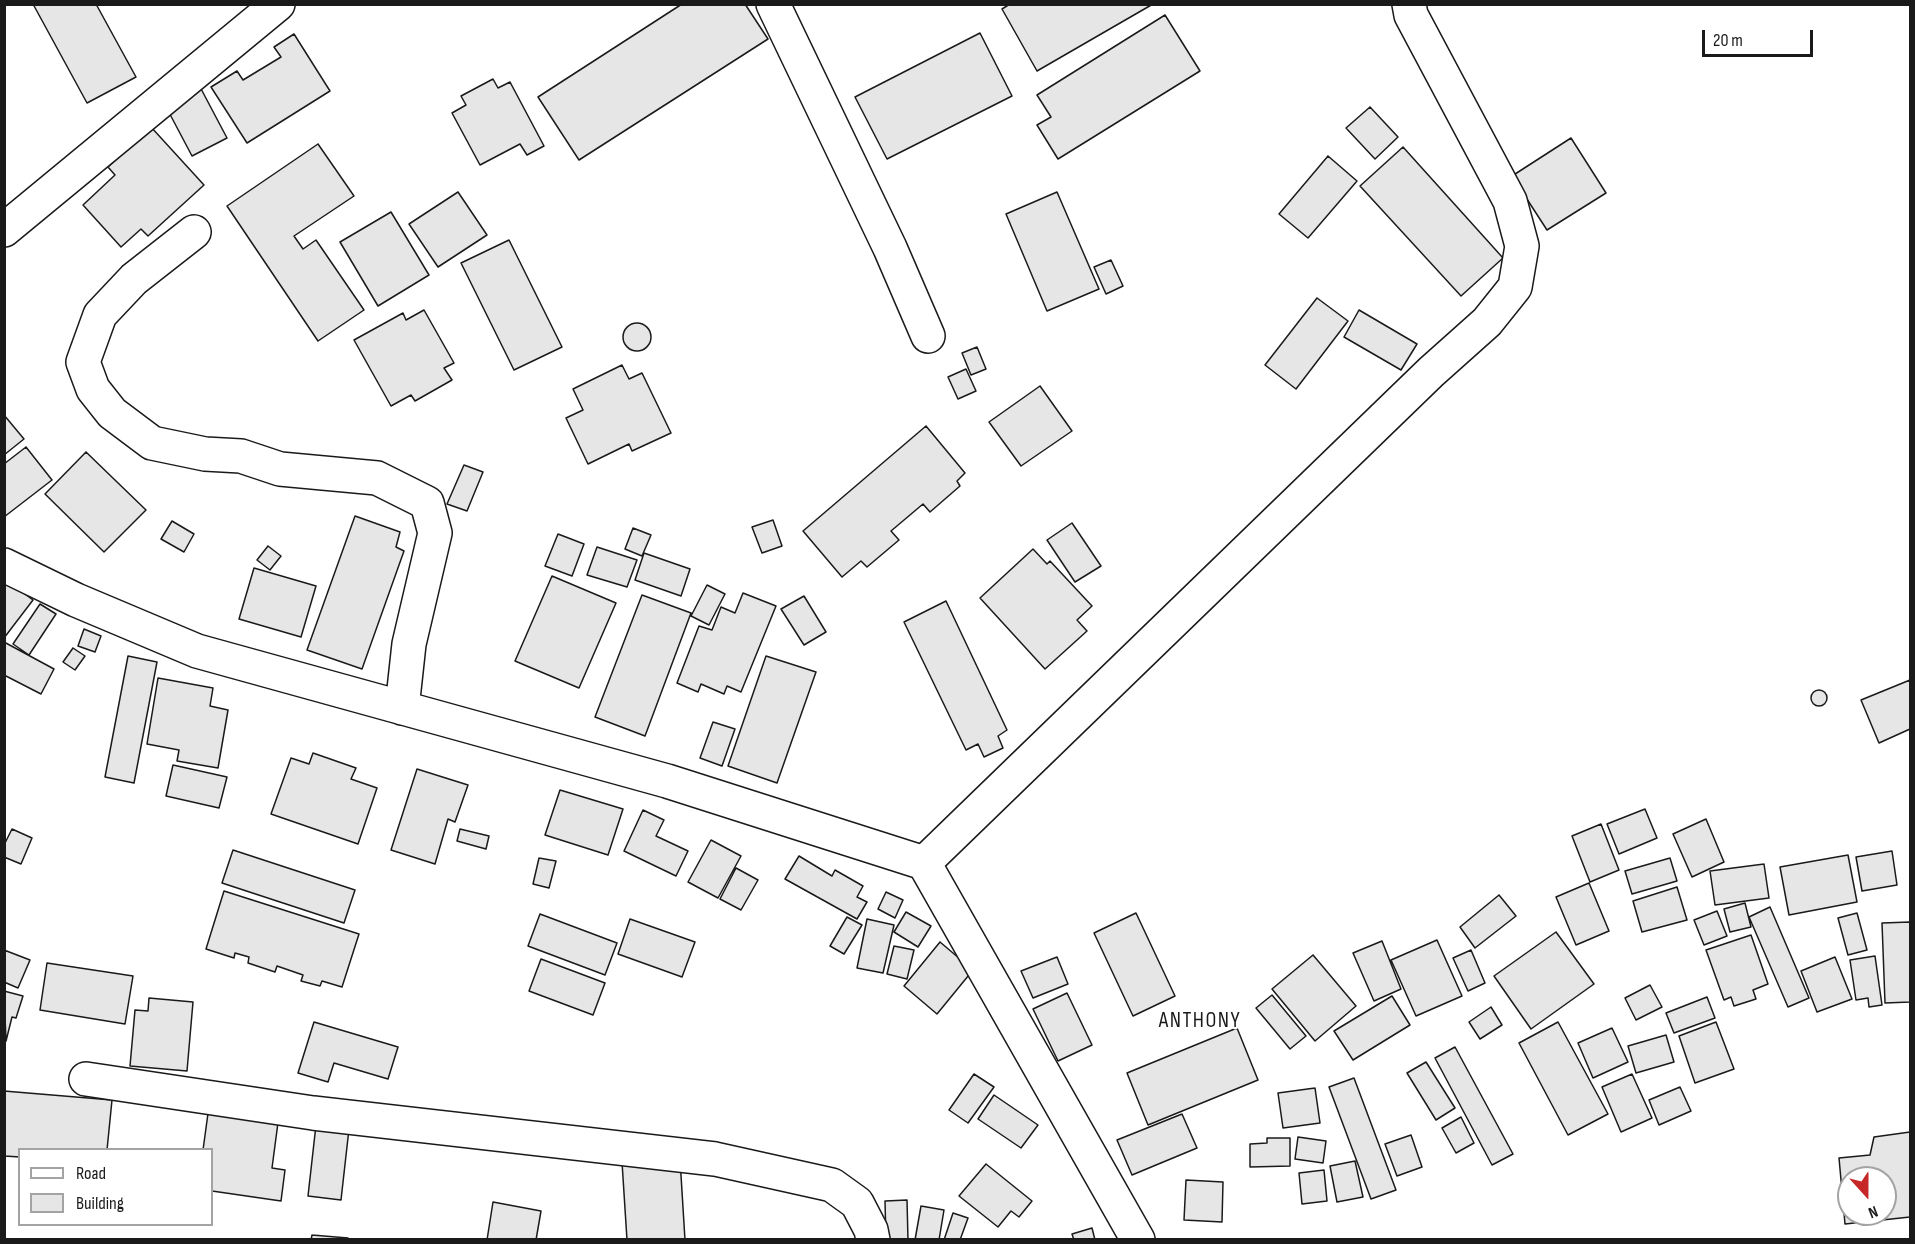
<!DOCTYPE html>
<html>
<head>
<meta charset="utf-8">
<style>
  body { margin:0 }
  #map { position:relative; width:1915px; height:1244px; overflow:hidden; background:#fff; font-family:"Sofia Sans Condensed",sans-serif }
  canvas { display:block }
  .frame { position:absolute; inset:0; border:6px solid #1a1a1a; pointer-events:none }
  .legend { position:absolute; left:18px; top:1148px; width:195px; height:78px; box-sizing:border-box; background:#fff; border:2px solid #a3a3a3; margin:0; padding:8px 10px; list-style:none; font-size:18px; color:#1a1a1a }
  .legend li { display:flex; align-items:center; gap:12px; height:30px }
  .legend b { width:30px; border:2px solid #a3a3a3 }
  .north { position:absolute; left:1837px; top:1166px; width:60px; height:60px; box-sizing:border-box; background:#fff; border:2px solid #a3a3a3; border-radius:50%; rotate:159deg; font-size:16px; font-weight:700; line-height:24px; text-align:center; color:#1a1a1a }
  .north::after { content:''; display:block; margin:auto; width:21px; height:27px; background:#c62828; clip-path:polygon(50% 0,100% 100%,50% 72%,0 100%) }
  .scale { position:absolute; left:1702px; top:30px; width:111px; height:27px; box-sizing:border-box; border:3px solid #1a1a1a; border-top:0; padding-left:8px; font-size:18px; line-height:21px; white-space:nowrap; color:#1a1a1a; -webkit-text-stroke:4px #fff; paint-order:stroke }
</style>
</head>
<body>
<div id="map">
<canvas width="1915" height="1244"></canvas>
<div class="frame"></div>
<ul class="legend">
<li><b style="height:8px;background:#fff"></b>Road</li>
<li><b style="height:16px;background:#e6e6e6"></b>Building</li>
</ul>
<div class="north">N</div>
<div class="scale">20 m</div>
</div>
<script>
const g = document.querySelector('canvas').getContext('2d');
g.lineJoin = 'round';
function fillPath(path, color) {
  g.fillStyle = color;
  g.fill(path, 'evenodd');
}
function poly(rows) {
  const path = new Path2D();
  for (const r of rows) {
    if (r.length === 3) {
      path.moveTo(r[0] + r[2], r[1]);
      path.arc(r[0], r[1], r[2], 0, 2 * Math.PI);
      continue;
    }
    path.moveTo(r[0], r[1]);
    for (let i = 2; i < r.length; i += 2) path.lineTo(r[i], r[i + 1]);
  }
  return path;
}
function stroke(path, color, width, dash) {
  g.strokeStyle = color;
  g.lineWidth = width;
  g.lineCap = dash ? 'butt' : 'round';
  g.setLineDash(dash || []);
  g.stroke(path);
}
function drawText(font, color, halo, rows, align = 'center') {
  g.font = font + ' "Sofia Sans Condensed",sans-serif';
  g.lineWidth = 4.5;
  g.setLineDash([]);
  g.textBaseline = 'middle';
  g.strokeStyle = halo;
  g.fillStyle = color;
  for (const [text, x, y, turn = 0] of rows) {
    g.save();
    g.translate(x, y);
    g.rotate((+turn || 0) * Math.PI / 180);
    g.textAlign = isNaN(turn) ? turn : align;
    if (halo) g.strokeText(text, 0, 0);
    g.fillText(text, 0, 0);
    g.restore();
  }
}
const building = poly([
  [33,4,96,4,136,77,87,103,33,4],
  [682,4,745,4,768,39,579,160,538,97,682,4],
  [1010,4,1153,4,1037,71,1002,9,1010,4],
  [1165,15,1200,71,1058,159,1037,125,1051,117,1037,95,1165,15],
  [980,33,1012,96,887,159,855,97,980,33],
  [294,34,330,91,247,143,211,87,237,71,243,80,281,57,274,47,294,34],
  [493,79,498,88,510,82,544,146,527,155,520,144,480,165,452,113,466,105,461,96,493,79],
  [199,85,227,138,192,156,164,103,199,85],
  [1370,107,1398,137,1375,159,1346,128,1370,107],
  [151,127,204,185,148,236,141,229,121,247,83,205,115,175,108,167,151,127],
  [1571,138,1606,193,1547,230,1512,176,1571,138],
  [318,144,354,196,294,236,303,249,316,240,364,310,318,341,227,206,318,144],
  [1403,147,1503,258,1461,296,1360,186,1403,147],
  [1328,156,1357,181,1308,238,1279,214,1328,156],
  [458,192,487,235,438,267,409,224,458,192],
  [1057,192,1099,289,1047,311,1006,214,1057,192],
  [391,212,429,275,378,306,340,242,391,212],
  [509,240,562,347,514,370,461,263,509,240],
  [1111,260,1123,286,1106,294,1094,267,1111,260],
  [1317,298,1348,321,1296,389,1265,365,1317,298],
  [424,310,454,363,444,368,452,380,415,401,411,395,391,406,354,340,403,313,406,320,424,310],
  [1359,310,1417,344,1401,370,1344,337,1359,310],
  [637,337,14],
  [977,347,986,369,971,375,962,353,977,347],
  [622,365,629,379,642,373,671,433,632,451,629,444,588,464,566,418,583,410,573,389,622,365],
  [966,369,976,391,958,399,948,377,966,369],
  [1040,386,1072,431,1021,466,989,422,1040,386],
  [4,415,24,439,4,455,4,415],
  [926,426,965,473,957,481,960,486,930,512,923,504,891,531,899,540,867,567,861,561,842,577,803,531,926,426],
  [26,447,52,480,4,517,4,464,26,447],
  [86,452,146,510,104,552,45,494,86,452],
  [464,465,483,472,467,511,447,504,464,465],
  [355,516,400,532,396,547,404,551,362,669,307,650,355,516],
  [773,520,782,546,762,553,752,527,773,520],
  [172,521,194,534,184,552,161,539,172,521],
  [1072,523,1101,566,1075,582,1047,540,1072,523],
  [633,528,651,535,642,556,625,549,633,528],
  [558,534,584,544,572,576,545,566,558,534],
  [268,546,281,556,270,570,257,560,268,546],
  [597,547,637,560,627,587,587,575,597,547],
  [1033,549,1047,564,1050,561,1092,606,1077,620,1087,631,1045,669,980,598,1033,549],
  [644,553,690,569,681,596,635,580,644,553],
  [254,568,316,586,301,637,239,619,254,568],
  [552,576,616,603,579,688,515,661,552,576],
  [6,580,33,600,4,638,4,581,6,580],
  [707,585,725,594,709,625,691,616,707,585],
  [743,593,776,606,741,692,727,686,724,694,701,684,698,692,677,683,699,626,712,630,721,607,735,613,743,593],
  [642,595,691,613,645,736,595,717,642,595],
  [804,596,826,632,804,645,781,609,804,596],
  [946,601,1007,730,998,736,1003,748,984,757,978,744,966,750,904,622,946,601],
  [40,604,56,614,29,655,13,644,40,604],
  [84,629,101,636,95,652,78,646,84,629],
  [4,642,54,669,41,694,4,675,4,642],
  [73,648,85,656,75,670,63,662,73,648],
  [128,656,157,662,134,783,105,777,128,656],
  [766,656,816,672,777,783,728,766,766,656],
  [158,678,213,688,210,706,228,710,218,768,177,761,179,750,147,744,158,678],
  [1910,680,1910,729,1879,743,1861,700,1910,680],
  [1819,698,8],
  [713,722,735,729,722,766,700,758,713,722],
  [313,753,356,768,351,779,377,788,358,844,271,814,291,758,309,764,313,753],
  [173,765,227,777,219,808,166,796,173,765],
  [417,769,468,785,455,822,448,819,435,864,391,850,417,769],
  [560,790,623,809,608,855,545,835,560,790],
  [1645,809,1657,838,1619,854,1607,824,1645,809],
  [643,810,664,820,656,836,688,851,676,876,624,851,643,810],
  [1706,819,1724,862,1692,877,1673,834,1706,819],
  [1601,824,1619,870,1590,882,1572,836,1601,824],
  [12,829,32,838,21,864,4,857,4,845,12,829],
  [460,829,489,836,486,849,457,841,460,829],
  [711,840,741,856,718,898,688,882,711,840],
  [233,850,355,890,344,923,222,883,233,850],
  [1892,851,1897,885,1862,891,1856,857,1892,851],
  [1848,855,1857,902,1789,915,1780,867,1848,855],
  [799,856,832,876,835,870,863,886,857,897,867,902,857,919,785,879,799,856],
  [539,858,556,861,549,888,533,884,539,858],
  [1670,858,1677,881,1632,894,1625,871,1670,858],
  [1764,864,1769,898,1715,905,1710,871,1764,864],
  [736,868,758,880,741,910,720,899,736,868],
  [1589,883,1609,931,1576,945,1556,897,1589,883],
  [1677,887,1687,920,1642,932,1633,901,1677,887],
  [224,891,359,934,342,987,322,981,320,986,301,981,303,975,277,966,275,972,248,963,249,957,235,953,234,958,206,949,224,891],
  [886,892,903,900,895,918,878,909,886,892],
  [1499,895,1516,916,1475,948,1460,927,1499,895],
  [1745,903,1751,927,1730,932,1724,909,1745,903],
  [1770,907,1809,998,1788,1007,1749,917,1770,907],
  [1717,911,1727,936,1704,945,1694,920,1717,911],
  [906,912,931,926,918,947,894,932,906,912],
  [1136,913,1175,996,1133,1016,1094,933,1136,913],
  [1857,913,1867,950,1848,955,1838,918,1857,913],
  [540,914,617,943,605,975,528,946,540,914],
  [847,917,862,925,844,954,830,946,847,917],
  [630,919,695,942,682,977,618,954,630,919],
  [867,919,894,925,883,973,857,968,867,919],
  [1910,922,1910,1002,1885,1003,1882,923,1910,922],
  [1556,932,1594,984,1531,1029,1494,976,1556,932],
  [1751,935,1768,984,1753,990,1756,999,1734,1006,1731,997,1724,1000,1706,950,1751,935],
  [1437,940,1462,996,1416,1016,1391,960,1437,940],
  [1382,941,1401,989,1374,1001,1353,953,1382,941],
  [940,942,973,970,937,1014,904,986,940,942],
  [894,946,914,950,907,979,887,974,894,946],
  [4,950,30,960,18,988,4,982,4,950],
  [1471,950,1485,983,1468,991,1453,958,1471,950],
  [1313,955,1356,1006,1315,1041,1272,989,1313,955],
  [1875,956,1882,1005,1869,1007,1868,998,1856,1000,1850,960,1875,956],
  [1057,957,1068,984,1033,998,1021,971,1057,957],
  [1835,957,1852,999,1817,1012,1801,971,1835,957],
  [541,959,605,983,593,1015,529,991,541,959],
  [47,963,133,976,125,1024,40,1010,47,963],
  [1650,985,1662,1007,1636,1020,1625,998,1650,985],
  [4,991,23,996,16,1018,12,1017,6,1041,4,991],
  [1067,993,1092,1045,1058,1061,1033,1009,1067,993],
  [1272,995,1306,1036,1290,1049,1256,1008,1272,995],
  [1392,996,1410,1025,1353,1060,1334,1031,1392,996],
  [1707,997,1715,1018,1674,1033,1666,1013,1707,997],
  [149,998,193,1002,187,1071,130,1066,135,1010,148,1011,149,998],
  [1491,1007,1502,1025,1480,1039,1469,1022,1491,1007],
  [314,1022,398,1047,388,1079,334,1063,328,1082,298,1073,314,1022],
  [1558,1022,1608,1114,1568,1135,1519,1043,1558,1022],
  [1716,1022,1734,1069,1695,1083,1679,1036,1716,1022],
  [1237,1028,1258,1080,1148,1125,1127,1073,1237,1028],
  [1612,1028,1628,1062,1593,1078,1578,1043,1612,1028],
  [1666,1035,1674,1062,1636,1073,1628,1046,1666,1035],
  [1455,1047,1513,1154,1492,1165,1435,1058,1455,1047],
  [1426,1062,1455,1108,1436,1120,1407,1073,1426,1062],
  [974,1074,994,1087,968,1123,949,1110,974,1074],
  [1632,1074,1652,1118,1621,1132,1602,1087,1632,1074],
  [1354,1078,1396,1190,1371,1199,1329,1087,1354,1078],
  [1680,1087,1691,1111,1659,1125,1649,1100,1680,1087],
  [1315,1088,1320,1123,1283,1128,1278,1093,1315,1088],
  [4,1091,112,1100,107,1150,20,1150,20,1157,4,1156,4,1091],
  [994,1095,1038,1125,1021,1148,978,1119,994,1095],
  [209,1106,279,1115,272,1168,285,1170,281,1201,212,1191,212,1150,203,1150,209,1106],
  [1182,1114,1197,1148,1132,1175,1117,1140,1182,1114],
  [317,1116,350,1120,341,1200,308,1196,317,1116],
  [1461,1117,1474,1143,1456,1153,1442,1128,1461,1117],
  [1910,1132,1910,1217,1845,1224,1839,1158,1870,1155,1874,1137,1910,1132],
  [1849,1178,1885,1178,1885,1214,1849,1214,1849,1178],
  [1411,1135,1422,1167,1397,1176,1385,1144,1411,1135],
  [1298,1137,1326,1141,1323,1163,1295,1159,1298,1137],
  [1267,1138,1290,1138,1290,1166,1250,1167,1250,1144,1267,1143,1267,1138],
  [680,1159,685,1240,627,1240,622,1162,680,1159],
  [1355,1161,1363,1197,1337,1202,1330,1166,1355,1161],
  [986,1164,1032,1201,1019,1217,1011,1211,998,1227,959,1196,986,1164],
  [1324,1170,1327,1201,1302,1204,1299,1173,1324,1170],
  [1186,1180,1223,1182,1222,1222,1184,1220,1186,1180],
  [907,1200,908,1240,886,1240,885,1201,907,1200],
  [493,1202,541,1211,536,1240,487,1240,493,1202],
  [921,1206,944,1210,939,1240,915,1240,921,1206],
  [953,1213,968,1218,960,1240,944,1240,953,1213],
  [1092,1228,1095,1240,1074,1240,1072,1234,1092,1228],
  [312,1235,348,1238,348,1240,311,1240,312,1235]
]);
fillPath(building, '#e6e6e6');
stroke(building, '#1a1a1a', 1.5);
const minor = poly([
  [773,4,890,248,928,336],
  [4,230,278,4],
  [194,232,134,279,100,315,83,362,93,389,112,413,152,443,205,454,241,456,280,469,377,478,427,503,435,533,409,644,402,708],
  [4,565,76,600,197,651,667,781,924,863,1138,1240],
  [924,863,1431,372,1487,322,1515,287,1522,246,1510,201,1411,15,1409,4],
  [86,1079,313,1113,715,1159,832,1185,857,1203,871,1230,873,1240]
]);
stroke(minor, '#1a1a1a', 36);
stroke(minor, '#fff', 33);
g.letterSpacing = '1.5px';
drawText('22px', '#1a1a1a', '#fff', [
  ["ANTHONY",1200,1021]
]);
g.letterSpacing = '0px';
</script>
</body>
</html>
